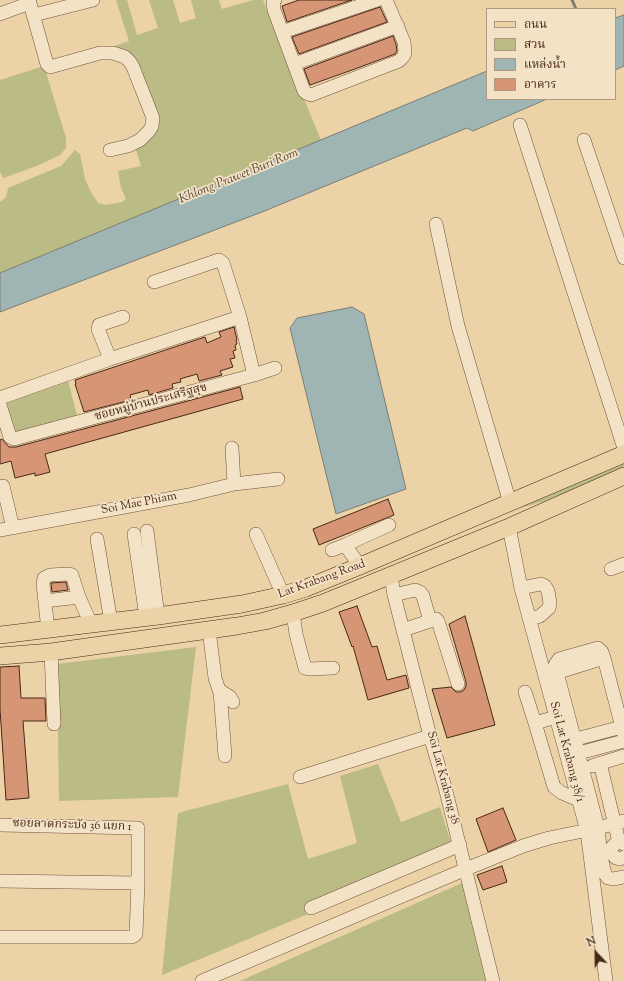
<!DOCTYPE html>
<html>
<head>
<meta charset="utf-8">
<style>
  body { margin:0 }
  #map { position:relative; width:624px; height:981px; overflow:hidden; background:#ecd3a7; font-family:"Sorts Mill Goudy","Noto Serif Thai",serif }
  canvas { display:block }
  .legend { position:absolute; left:486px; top:8px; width:130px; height:92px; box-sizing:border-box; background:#f3e2c6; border:1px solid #af9880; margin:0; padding:5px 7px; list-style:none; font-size:12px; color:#482817 }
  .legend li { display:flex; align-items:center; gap:8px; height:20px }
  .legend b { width:20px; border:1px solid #af9880 }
  .north { position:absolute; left:576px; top:933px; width:40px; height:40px; -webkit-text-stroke:3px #f3e2c6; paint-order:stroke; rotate:338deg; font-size:11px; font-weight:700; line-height:16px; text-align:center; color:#482817 }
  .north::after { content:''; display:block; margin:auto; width:14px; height:18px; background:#482817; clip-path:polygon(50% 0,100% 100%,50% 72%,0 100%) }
</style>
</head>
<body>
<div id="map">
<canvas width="624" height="981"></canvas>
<ul class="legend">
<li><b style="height:5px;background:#ecd3a7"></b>ถนน</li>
<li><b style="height:11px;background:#babb85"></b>สวน</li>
<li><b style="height:11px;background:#9eb5b3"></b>แหล่งน้ำ</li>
<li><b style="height:11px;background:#d69575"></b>อาคาร</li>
</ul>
<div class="north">N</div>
</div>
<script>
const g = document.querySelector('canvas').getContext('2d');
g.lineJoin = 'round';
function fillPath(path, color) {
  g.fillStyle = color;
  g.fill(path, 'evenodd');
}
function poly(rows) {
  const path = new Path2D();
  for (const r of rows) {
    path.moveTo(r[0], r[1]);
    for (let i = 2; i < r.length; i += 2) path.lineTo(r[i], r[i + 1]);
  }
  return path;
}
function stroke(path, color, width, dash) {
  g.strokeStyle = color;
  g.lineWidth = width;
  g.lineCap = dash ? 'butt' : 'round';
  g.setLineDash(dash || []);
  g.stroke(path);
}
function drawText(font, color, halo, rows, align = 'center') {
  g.font = font + ' "Sorts Mill Goudy","Noto Serif Thai",serif';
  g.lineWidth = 3.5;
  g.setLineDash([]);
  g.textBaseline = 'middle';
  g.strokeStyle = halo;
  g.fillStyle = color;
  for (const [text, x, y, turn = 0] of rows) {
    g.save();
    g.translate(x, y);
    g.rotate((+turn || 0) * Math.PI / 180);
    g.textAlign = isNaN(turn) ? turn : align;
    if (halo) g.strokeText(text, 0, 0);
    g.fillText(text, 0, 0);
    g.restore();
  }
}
fillPath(poly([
  [116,0,127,0,137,35,158,28,149,0,173,0,180,23,196,18,191,0,219,0,222,9,253,0,263,0,321,140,0,273,0,202,6,197,8,188,61,166,75,150,80,154,85,179,91,192,98,203,106,205,122,202,126,199,121,188,118,171,141,166,135,147,151,136,136,62,101,51,129,41],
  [44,66,66,138,66,148,60,155,37,166,3,178,0,172,0,80],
  [68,380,77,416,16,436,2,400],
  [624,462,624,469,545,501,506,512],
  [196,647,178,797,59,801,57,664],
  [378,764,401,822,440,807,454,853,162,975,178,813,288,784,308,859,357,843,340,776],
  [462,883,486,981,240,981]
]), '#babb85');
const water = poly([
  [624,15,624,66,615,70,615,18,624,15],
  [487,71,487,99,547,99,473,131,467,128,262,212,0,312,0,273,487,71],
  [352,307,364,314,406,489,336,514,290,328,297,318,352,307]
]);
fillPath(water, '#9eb5b3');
stroke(water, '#7c7d75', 1);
stroke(poly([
  [572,0,576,9]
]), '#7c7d75', 3);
const building = poly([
  [299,0,352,0,287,22,282,6,299,0],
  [380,7,387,22,299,54,292,37,380,7],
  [393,36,396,44,397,51,395,54,352,70,310,85,304,69,393,36],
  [234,327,237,340,236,340,237,344,235,345,236,350,233,351,235,358,230,359,233,367,220,371,222,375,199,381,197,374,180,379,181,382,172,384,173,388,149,395,148,390,130,395,131,400,84,412,75,384,76,384,75,380,205,337,207,343,221,337,219,332,234,327],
  [240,387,243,399,45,454,50,472,35,476,35,473,15,478,11,461,0,464,0,440,2,439,9,447,16,447,240,387],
  [388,499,394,515,319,545,313,529,388,499],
  [66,582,68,590,52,592,51,583,66,582],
  [357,606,372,647,377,646,387,680,406,675,409,688,368,700,353,646,352,647,339,612,357,606],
  [465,616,495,725,447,738,432,689,451,687,456,692,460,692,464,690,466,686,466,682,449,624,465,616],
  [19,666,21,698,45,698,46,721,23,721,29,798,6,800,0,709,0,667,19,666],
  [503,808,516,840,488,852,476,819,503,808],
  [502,866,507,882,483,890,477,875,502,866]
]);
fillPath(building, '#d69575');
stroke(building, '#482817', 1);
const minor = poly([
  [29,0,47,64,50,67,100,53,113,53,125,57,130,62,133,67,153,118,152,126,149,131,140,140,128,146,110,150],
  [275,0,273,2,274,10,304,91,306,93,311,95,399,61,403,57,405,53,404,42,386,0],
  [0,14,30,3],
  [34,15,93,0],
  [282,32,377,0],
  [294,64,398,26],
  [520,125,624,448],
  [584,140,624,258],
  [436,224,458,326,510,503],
  [154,282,216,261,219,260,223,263,240,317,254,375],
  [110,359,98,329,99,325,123,317],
  [0,398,110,359,240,317],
  [0,405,10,437,14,439,254,375,275,368],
  [232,448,234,484],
  [3,486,13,528],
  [509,527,521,588,587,831,606,981],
  [0,530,189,495,234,484,278,479],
  [147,531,158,616],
  [134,534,146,617],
  [256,534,283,595],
  [97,539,111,622],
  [345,545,389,525],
  [332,550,345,545,360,566],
  [611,569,624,564],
  [391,576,394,595,430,736,445,787,493,981],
  [521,588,541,584,545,586,548,591,550,603,549,608,540,616,530,619],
  [394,595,415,590,420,592,423,596,430,621,403,630],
  [45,601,79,597],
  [293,613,296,634,305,668,309,669,333,668],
  [430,621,436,619,438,621,458,684],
  [48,630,43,584,44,578,50,575,69,574,72,575,79,597,91,624],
  [209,630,215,678,219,690,230,697,233,702],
  [51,652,54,724],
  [604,658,602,652,598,648,559,659,555,665,598,828,624,821],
  [549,675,604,658,624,735],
  [220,691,225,756],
  [525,692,535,723,556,717],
  [535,723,554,787,562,793,579,800],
  [576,739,622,727],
  [579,753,624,741],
  [600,763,619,842],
  [592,766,624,756],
  [300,777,430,736],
  [0,825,138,828,138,883,136,934,134,936,131,937,0,937],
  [624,844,619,842,615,844,612,847,611,852,613,855,616,858,620,859,624,857],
  [0,881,138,883],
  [311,908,460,845],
  [202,981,466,869,523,846,549,838,598,828,601,857,605,874,608,878,613,879,624,877]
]);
const major = poly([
  [0,635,158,616,242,604,283,595,306,588,360,566,624,454],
  [0,656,51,652,237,626,265,621,293,613,323,603,509,527,624,476]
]);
stroke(minor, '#71533b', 14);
stroke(major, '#482817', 18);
stroke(minor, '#f3e2c6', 13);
stroke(major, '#ecd3a7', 17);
drawText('12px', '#482817', '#f3e2c6', [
  ["ซอยหมู่บ้านประเสริฐสุข",151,403,-15],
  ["Soi Mae Phiam",139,504,-11],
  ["Lat Krabang Road",322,580,-20],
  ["Soi Lat Krabang 38/1",566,752,75],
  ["Soi Lat Krabang 38",442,778,75],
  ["ซอยลาดกระบัง 36 แยก 1",72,826,2]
]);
drawText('italic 13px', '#594436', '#f3e2c6', [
  ["Khlong Prawet Buri Rom",239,177,-22]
]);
</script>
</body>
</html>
